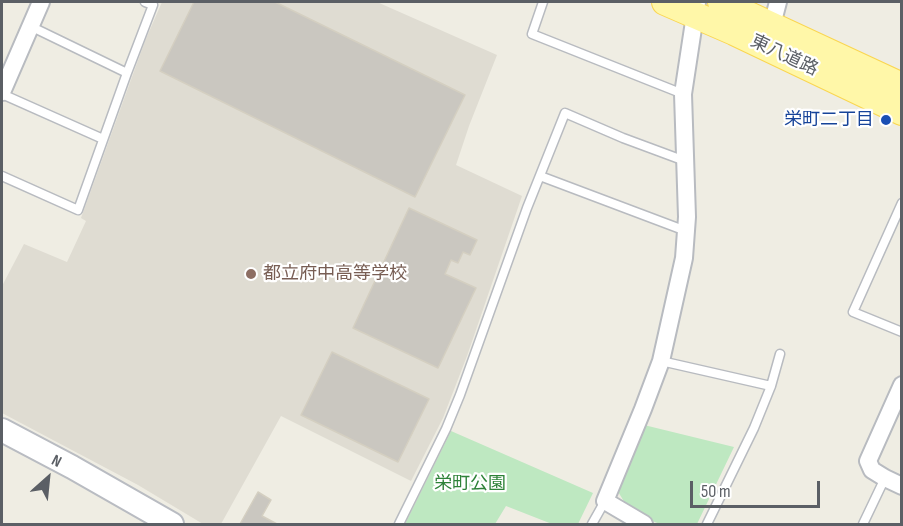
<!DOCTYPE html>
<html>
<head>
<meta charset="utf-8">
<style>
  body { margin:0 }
  #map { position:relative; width:903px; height:526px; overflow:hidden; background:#efede3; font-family:"Sofia Sans Condensed",sans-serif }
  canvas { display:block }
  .frame { position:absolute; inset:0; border:3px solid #5b5f65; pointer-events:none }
  .north { position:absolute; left:18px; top:448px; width:60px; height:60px; -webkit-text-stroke:4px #fff; paint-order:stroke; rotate:27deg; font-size:16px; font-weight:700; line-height:24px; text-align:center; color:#5b5f65 }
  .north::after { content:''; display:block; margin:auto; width:21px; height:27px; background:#5b5f65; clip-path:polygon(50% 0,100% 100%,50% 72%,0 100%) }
  .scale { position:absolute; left:690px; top:481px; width:130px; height:27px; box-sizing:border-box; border:3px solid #5b5f65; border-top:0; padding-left:8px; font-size:18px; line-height:21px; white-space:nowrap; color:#5b5f65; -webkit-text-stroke:4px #fff; paint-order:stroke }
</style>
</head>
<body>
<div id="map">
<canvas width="903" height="526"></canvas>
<div class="frame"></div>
<div class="north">N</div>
<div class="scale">50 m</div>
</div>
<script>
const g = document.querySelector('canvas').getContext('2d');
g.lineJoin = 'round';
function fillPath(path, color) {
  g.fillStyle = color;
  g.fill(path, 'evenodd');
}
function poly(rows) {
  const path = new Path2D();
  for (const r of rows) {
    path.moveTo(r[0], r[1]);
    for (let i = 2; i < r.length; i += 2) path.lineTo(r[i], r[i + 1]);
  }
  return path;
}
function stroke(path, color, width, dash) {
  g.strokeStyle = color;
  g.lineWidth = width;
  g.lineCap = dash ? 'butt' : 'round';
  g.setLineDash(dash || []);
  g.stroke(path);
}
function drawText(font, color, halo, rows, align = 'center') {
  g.font = font + ' "Sofia Sans Condensed","Noto Sans JP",sans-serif';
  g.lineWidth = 4.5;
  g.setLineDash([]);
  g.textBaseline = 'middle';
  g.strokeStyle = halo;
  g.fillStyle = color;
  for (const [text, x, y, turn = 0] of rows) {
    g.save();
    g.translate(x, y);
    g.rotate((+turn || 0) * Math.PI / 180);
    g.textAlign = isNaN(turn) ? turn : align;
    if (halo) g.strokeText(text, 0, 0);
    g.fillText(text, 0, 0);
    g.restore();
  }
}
fillPath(poly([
  [162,2,377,2,497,55,469,126,456,165,522,196,467,356,443,418,411,481,281,416,221,524,203,524,138,485,2,413,2,286,24,244,67,262,86,221,81,218,145,41]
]), '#dfdcd2');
fillPath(poly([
  [644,425,734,447,697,524,660,524,631,513,617,490],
  [451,431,593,493,578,524,552,524,506,506,495,524,405,524]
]), '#bee8c1');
const building = poly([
  [194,2,275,2,465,95,415,197,160,71,194,2],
  [409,208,477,240,470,255,463,252,458,263,451,260,445,274,476,288,438,368,353,328,409,208],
  [332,352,429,399,398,462,301,415,332,352],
  [258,492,271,500,262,516,277,524,240,524,258,492]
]);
fillPath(building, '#cac7c0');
stroke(building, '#d4cfc1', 1.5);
const lane = poly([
  [543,2,532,34,683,94],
  [30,26,127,73],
  [2,94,103,139],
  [2,176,78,210,127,73,153,5,145,2],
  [540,176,686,231],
  [902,203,853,312,902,332],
  [661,361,771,386],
  [399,524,446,429,460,395,527,208,565,113,623,138,685,161],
  [592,524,605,501],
  [707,524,754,428,771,386,780,354],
  [863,524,885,478]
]);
const street = poly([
  [772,25,778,2],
  [2,92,41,2],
  [902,385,868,461,872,470,885,478,902,486],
  [644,524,605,501,643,409,661,361,684,258,687,217,683,94,697,2]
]);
const secondary = poly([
  [2,430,72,467,172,524]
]);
const primary = poly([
  [665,2,734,32,902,112],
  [721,2,902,86]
]);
stroke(lane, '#b8bbc0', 11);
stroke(street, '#b8bbc0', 20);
stroke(secondary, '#b9bcc2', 26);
stroke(primary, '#fad651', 28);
stroke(lane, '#fff', 8);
stroke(street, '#fff', 16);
stroke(secondary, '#fff', 22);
stroke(primary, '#fff7a8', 26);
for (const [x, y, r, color] of [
  [886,120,6,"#1a4fb4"],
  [251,274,6,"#8d6e63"]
]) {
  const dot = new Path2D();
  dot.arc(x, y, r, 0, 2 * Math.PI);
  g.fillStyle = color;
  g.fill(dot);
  stroke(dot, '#fff', 2);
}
drawText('18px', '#5b5f65', '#fff', [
  ["東八道路",784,56,25]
]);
drawText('18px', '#164399', '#fff', [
  ["栄町二丁目",874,120]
], 'right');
drawText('18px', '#785e54', '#fff', [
  ["都立府中高等学校",263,274]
], 'left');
drawText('18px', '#2e8238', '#fff', [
  ["栄町公園",470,484]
]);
</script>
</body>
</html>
